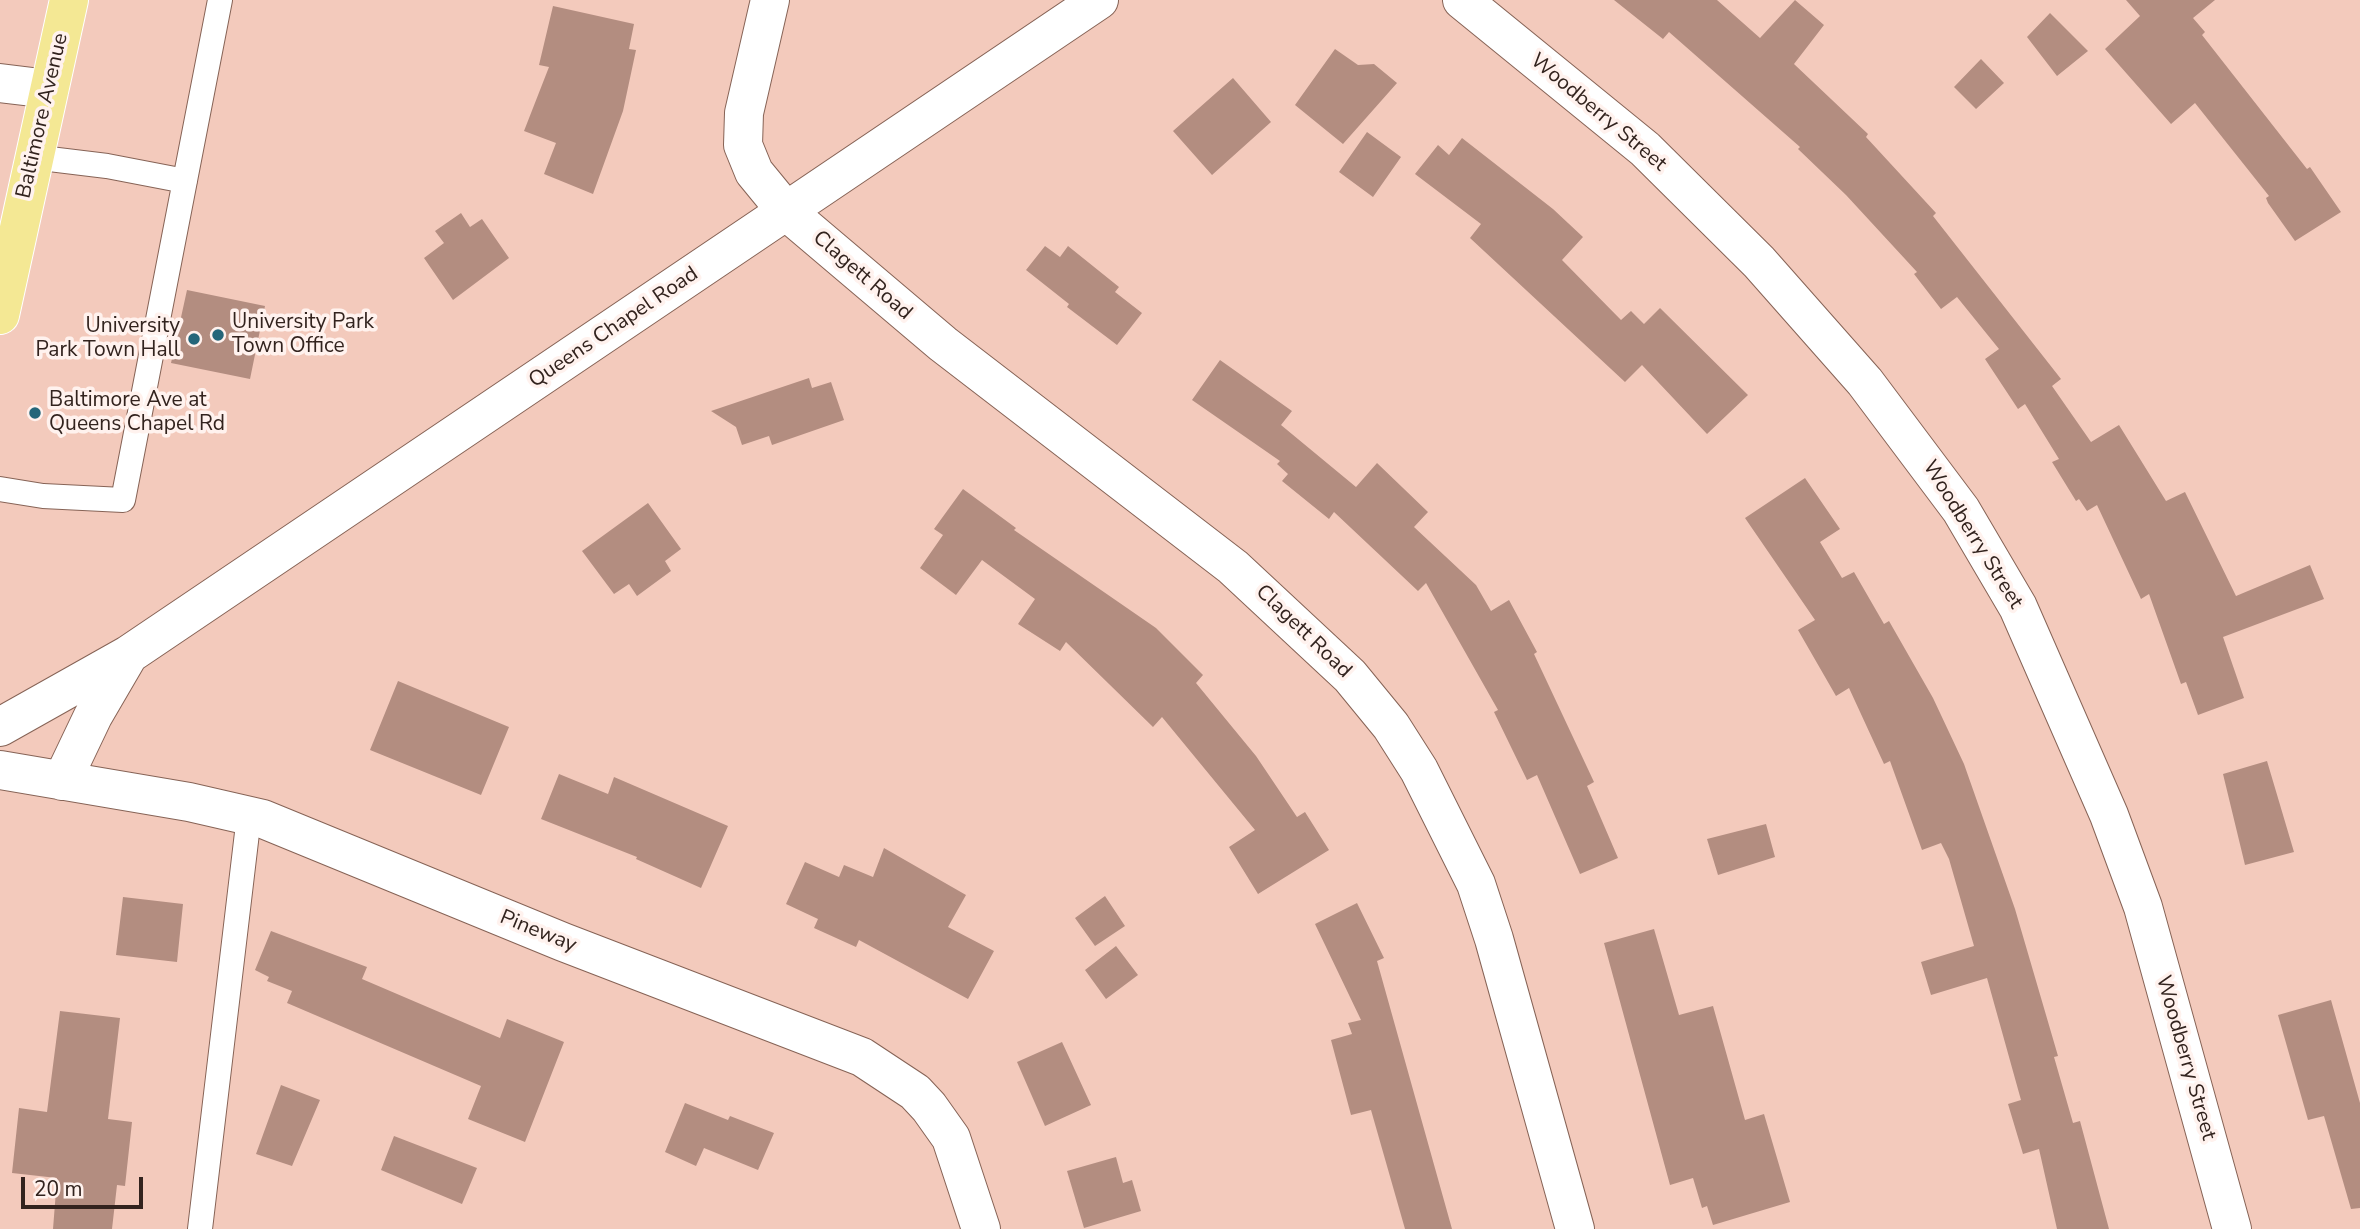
<!DOCTYPE html>
<html>
<head>
<meta charset="utf-8">
<style>
  body { margin:0 }
  #map { position:relative; width:2360px; height:1229px; overflow:hidden; background:#f3cabc; font-family:"Nunito Sans",sans-serif }
  canvas { display:block }
  .scale { position:absolute; left:21px; top:1177px; width:122px; height:32px; box-sizing:border-box; border:4px solid #32231e; border-top:0; padding-left:9px; font-size:21px; line-height:24px; white-space:nowrap; color:#32231e; -webkit-text-stroke:5px #fff2ee; paint-order:stroke }
</style>
</head>
<body>
<div id="map">
<canvas width="2360" height="1229"></canvas>
<div class="scale">20 m</div>
</div>
<script>
const g = document.querySelector('canvas').getContext('2d');
g.lineJoin = 'round';
function fillPath(path, color) {
  g.fillStyle = color;
  g.fill(path, 'evenodd');
}
function poly(rows) {
  const path = new Path2D();
  for (const r of rows) {
    path.moveTo(r[0], r[1]);
    for (let i = 2; i < r.length; i += 2) path.lineTo(r[i], r[i + 1]);
  }
  return path;
}
function stroke(path, color, width, dash) {
  g.strokeStyle = color;
  g.lineWidth = width;
  g.lineCap = dash ? 'butt' : 'round';
  g.setLineDash(dash || []);
  g.stroke(path);
}
function drawText(font, color, halo, rows, align = 'center') {
  g.font = font + ' "Nunito Sans",sans-serif';
  g.lineWidth = 7;
  g.setLineDash([]);
  g.textBaseline = 'middle';
  g.strokeStyle = halo;
  g.fillStyle = color;
  for (const [text, x, y, turn = 0] of rows) {
    g.save();
    g.translate(x, y);
    g.rotate((+turn || 0) * Math.PI / 180);
    g.textAlign = isNaN(turn) ? turn : align;
    if (halo) g.strokeText(text, 0, 0);
    g.fillText(text, 0, 0);
    g.restore();
  }
}
fillPath(poly([
  [1614,0,1717,0,1760,38,1795,0,1824,25,1794,64,1868,134,1866,137,1936,213,1933,216,2061,379,2052,386,2091,442,2119,425,2166,501,2185,492,2236,596,2310,565,2324,599,2223,637,2244,698,2198,715,2186,682,2181,684,2149,594,2141,599,2097,505,2087,511,2079,499,2076,501,2052,462,2059,459,2025,404,2018,409,1985,359,1999,349,1957,297,1941,309,1914,274,1917,272,1846,195,1798,149,1800,147,1669,32,1663,39],
  [2126,0,2215,0,2193,18,2205,32,2202,35,2307,169,2310,167,2341,212,2295,241,2268,203,2266,198,2269,196,2195,103,2171,124,2105,49,2140,16],
  [553,6,634,24,629,49,636,50,623,111,593,194,544,174,556,143,524,131,549,67,539,65],
  [2050,13,2088,51,2057,76,2027,37],
  [1335,49,1358,65,1374,64,1397,83,1343,144,1295,105],
  [1981,59,2004,83,1976,109,1954,87],
  [1233,78,1271,122,1212,175,1173,131],
  [1367,132,1401,157,1373,197,1339,172],
  [1462,138,1553,209,1583,237,1562,260,1621,320,1631,311,1644,324,1660,308,1748,395,1707,434,1642,365,1625,382,1470,238,1481,224,1415,174,1438,145,1449,155],
  [461,213,470,227,482,219,509,258,453,300,424,258,444,243,435,231],
  [1045,246,1060,257,1068,246,1119,287,1115,292,1142,313,1117,345,1067,307,1069,304,1026,270],
  [187,290,265,306,250,379,171,363],
  [1220,360,1292,411,1281,425,1356,487,1377,463,1428,512,1414,527,1476,585,1491,611,1509,600,1537,652,1534,654,1594,782,1587,786,1618,858,1580,874,1537,775,1527,780,1494,712,1498,710,1426,583,1418,591,1334,512,1329,519,1282,481,1288,474,1277,464,1280,461,1192,400],
  [809,378,812,388,831,382,844,420,772,445,769,436,742,445,736,427,711,411],
  [1805,478,1840,529,1820,542,1842,578,1854,572,1884,624,1889,621,1933,698,1964,764,2015,909,2058,1056,2054,1057,2073,1123,2080,1121,2109,1229,2057,1229,2039,1149,2023,1154,2008,1104,2021,1100,1987,978,1931,995,1921,962,1974,946,1949,859,1941,843,1922,850,1890,761,1884,764,1849,688,1836,696,1798,630,1815,620,1745,518],
  [963,489,1016,528,1014,530,1156,628,1203,675,1196,683,1256,756,1297,817,1305,812,1329,850,1258,894,1229,847,1255,830,1162,717,1153,727,1066,642,1060,651,1018,624,1035,599,982,560,956,595,920,568,943,535,934,529],
  [648,503,681,549,665,561,671,571,637,596,629,584,614,594,582,551],
  [398,681,509,727,481,795,370,750],
  [2267,761,2294,852,2245,865,2223,774],
  [559,774,608,794,614,777,728,826,701,888,636,859,637,857,541,819],
  [1766,824,1775,857,1718,875,1707,839],
  [884,848,966,895,948,927,994,951,968,999,859,940,856,947,814,928,818,919,786,904,805,862,839,877,844,865,873,877],
  [1105,896,1125,926,1095,946,1075,918],
  [123,897,183,904,177,962,116,955],
  [1357,903,1384,958,1377,961,1452,1229,1405,1229,1371,1110,1351,1115,1331,1040,1352,1034,1348,1023,1361,1020,1315,924],
  [1654,929,1679,1015,1713,1006,1745,1120,1764,1114,1790,1202,1713,1225,1707,1206,1702,1208,1693,1178,1670,1185,1604,943],
  [271,931,367,967,362,979,500,1038,507,1019,564,1042,525,1142,468,1119,481,1086,287,1003,292,991,267,981,269,977,255,970],
  [1116,946,1138,975,1106,999,1085,970],
  [2331,1000,2360,1103,2360,1208,2351,1209,2324,1116,2308,1120,2278,1015],
  [60,1011,120,1018,108,1119,132,1122,125,1186,117,1185,112,1229,53,1229,57,1178,12,1173,19,1108,47,1112],
  [1062,1042,1091,1105,1045,1126,1017,1062],
  [281,1085,320,1100,292,1166,256,1154],
  [685,1103,728,1120,730,1116,774,1133,758,1170,704,1148,696,1166,665,1152],
  [394,1136,477,1168,462,1204,381,1170],
  [1116,1157,1123,1183,1132,1180,1141,1211,1084,1228,1067,1171]
]), '#b38d80');
const lane = poly([
  [33,157,107,166,185,181],
  [0,489,43,496,123,500,220,0],
  [200,1229,249,816]
]);
const street = poly([
  [770,0,744,113,743,145,754,172,786,211,943,344,1233,567,1350,676,1391,726,1419,770,1476,884,1494,939,1575,1229],
  [1462,0,1645,149,1759,262,1865,382,1961,510,2018,607,2109,815,2143,907,2232,1229],
  [0,83,49,89],
  [0,727,128,655,1099,0],
  [0,770,189,802,263,819,563,942,862,1057,915,1092,929,1107,951,1138,981,1229],
  [62,781,93,716,128,656]
]);
const primary = poly([
  [0,315,69,0]
]);
stroke(lane, '#866356', 26);
stroke(street, '#866356', 40);
stroke(primary, '#fff', 40);
stroke(lane, '#fff', 24);
stroke(street, '#fff', 38);
stroke(primary, '#f4e894', 38);
for (const [x, y, r, color] of [
  [218,335,7,"#24667a"],
  [194,339,7,"#24667a"],
  [35,413,7,"#24667a"]
]) {
  const dot = new Path2D();
  dot.arc(x, y, r, 0, 2 * Math.PI);
  g.fillStyle = color;
  g.fill(dot);
  stroke(dot, '#fff2ee', 2.5);
}
drawText('21px', '#32231e', '#fff2ee', [
  ["Woodberry Street",1598,113,40],
  ["Baltimore Avenue",43,116,-77],
  ["Clagett Road",862,276,41],
  ["Queens Chapel Road",614,328,-34],
  ["Woodberry Street",1972,535,58],
  ["Clagett Road",1303,632,44],
  ["Pineway",538,932,22],
  ["Woodberry Street",2185,1058,74]
]);
drawText('21px', '#32231e', '#fff2ee', [
  ["University Park",232,323],
  ["Town Office",232,347],
  ["University",180,327,"right"],
  ["Park Town Hall",180,351,"right"],
  ["Baltimore Ave at",49,401],
  ["Queens Chapel Rd",49,425]
], 'left');
</script>
</body>
</html>
